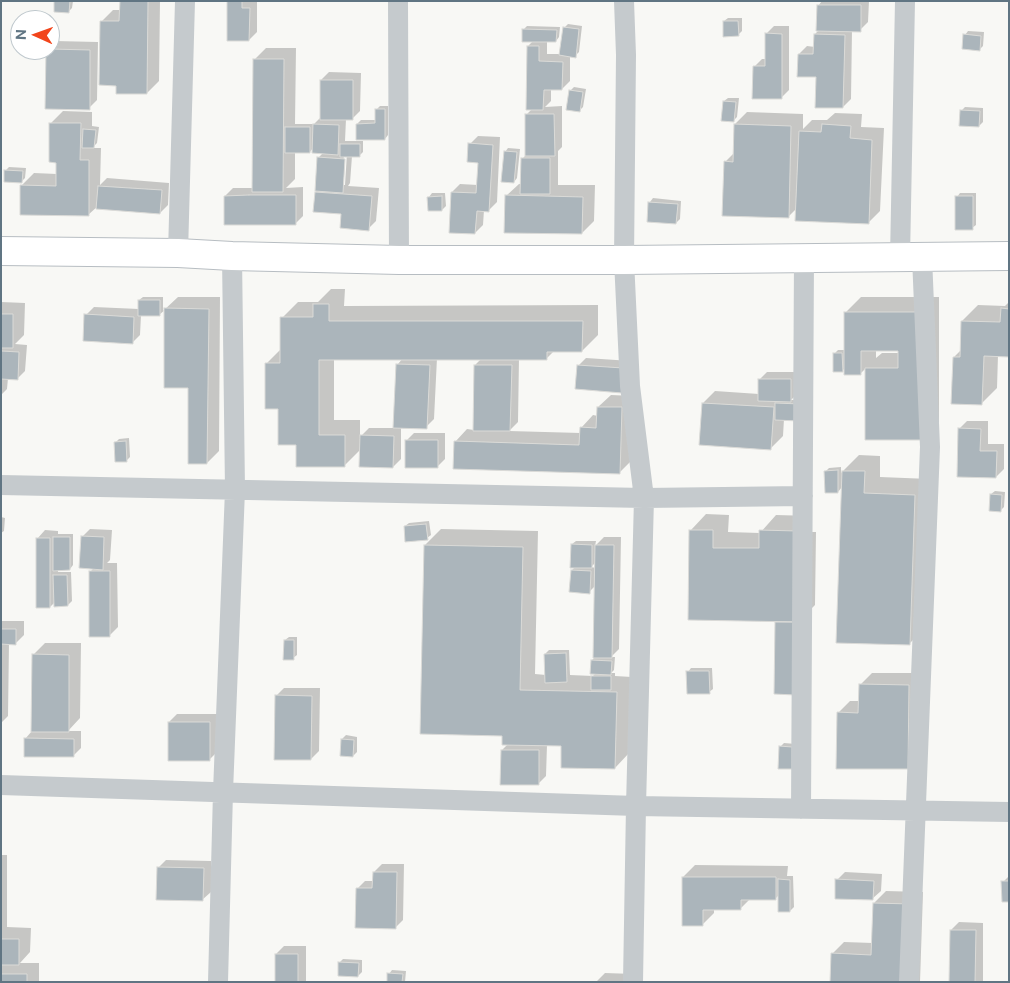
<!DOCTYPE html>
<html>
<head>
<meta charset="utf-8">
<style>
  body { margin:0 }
  #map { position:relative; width:1010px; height:983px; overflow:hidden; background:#f8f8f5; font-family:"Public Sans",sans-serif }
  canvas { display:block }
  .frame { position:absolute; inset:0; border:2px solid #607583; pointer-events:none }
  .north { position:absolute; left:10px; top:10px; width:50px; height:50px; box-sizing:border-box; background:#fff; border:1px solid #bfc8cd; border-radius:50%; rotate:272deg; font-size:14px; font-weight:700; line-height:20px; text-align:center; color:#607583 }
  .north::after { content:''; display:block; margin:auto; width:18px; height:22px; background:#f2451b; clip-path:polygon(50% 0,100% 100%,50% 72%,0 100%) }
</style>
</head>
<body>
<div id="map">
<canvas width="1010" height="983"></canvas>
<div class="frame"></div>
<div class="north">N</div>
</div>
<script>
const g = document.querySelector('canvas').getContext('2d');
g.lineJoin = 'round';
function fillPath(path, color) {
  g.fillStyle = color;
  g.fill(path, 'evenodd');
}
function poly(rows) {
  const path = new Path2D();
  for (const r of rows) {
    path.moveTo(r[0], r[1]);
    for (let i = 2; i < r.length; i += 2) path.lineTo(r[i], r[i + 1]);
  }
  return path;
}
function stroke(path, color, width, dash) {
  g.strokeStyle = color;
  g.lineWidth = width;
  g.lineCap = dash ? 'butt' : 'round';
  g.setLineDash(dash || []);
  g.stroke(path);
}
fillPath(poly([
  [55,1,73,1,72,8,69,11],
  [121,1,160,1,159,81,147,93,117,84,101,22,113,10,121,10],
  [228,1,257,1,257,32,249,40],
  [822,1,869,1,868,22,860,30,852,30,851,99,843,107,799,54,807,46,815,47,815,34,819,30,818,6],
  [728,18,742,18,742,31,738,35,724,21],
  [568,24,582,26,579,52,575,56,570,56,570,81,562,89,551,89,551,101,545,107,562,106,562,147,558,151,558,185,595,185,594,221,582,233,506,196,519,184,522,184,522,159,526,155,526,115,532,109,528,46,533,41,523,30,527,26,560,27,559,37,556,41,547,41,547,54,561,54,564,28],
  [774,26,789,26,789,90,781,98,754,67,762,59,766,59,766,34],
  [968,31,984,32,983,46,979,50,965,35],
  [55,41,98,42,97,100,89,108,50,50,50,46],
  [266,48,296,48,295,124,314,124,321,117,321,80,329,72,361,73,360,111,352,119,346,119,345,141,363,141,363,152,359,156,352,156,350,183,348,186,379,188,376,221,368,229,343,213,315,211,318,158,323,153,313,148,310,152,295,152,295,179,286,188,303,187,303,216,295,224,225,196,233,188,253,188,254,60],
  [344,153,347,153,345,185,342,185],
  [574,87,586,89,583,107,579,111,570,91],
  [728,98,739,98,737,117,734,120,724,101],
  [380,106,388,106,388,135,385,139,357,124,361,120,376,120,376,110],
  [965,107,983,108,983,122,979,126,962,110],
  [63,111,92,112,92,126,99,127,97,143,92,148,101,148,100,185,107,178,169,183,168,205,160,213,98,206,88,215,22,185,34,173,57,174,58,161,51,123],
  [747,112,803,114,803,129,812,120,827,120,835,113,862,114,861,127,884,128,880,211,868,223,797,208,788,217,725,162,734,153,735,124],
  [478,136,500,137,497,202,489,210,484,210,483,225,475,233,452,192,460,184,478,185,480,162,470,144],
  [508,148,520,149,517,178,514,182,505,152],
  [9,167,26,168,25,178,21,182,6,170],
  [432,193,445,193,446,206,442,210,429,197],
  [960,193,976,193,976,225,972,228,957,197],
  [653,198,681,201,680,219,676,223,650,202],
  [331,289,345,289,344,306,598,305,598,335,582,351,554,351,547,358,519,358,518,422,509,431,581,433,581,428,593,415,598,416,598,407,611,395,634,396,631,461,619,473,455,442,467,429,474,430,475,365,482,358,437,358,434,419,426,427,401,427,401,459,393,467,361,449,344,466,297,444,280,408,266,364,282,348,282,318,298,302,318,302],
  [403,358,398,364,395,428,369,428,360,437,360,420,334,420,334,359],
  [143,297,163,297,163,311,178,297,220,297,219,451,207,463,190,387,166,309,159,315,141,315,140,335,132,343,86,315,94,307,139,309,139,300],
  [861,297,939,297,939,423,866,368,860,374,845,368,842,371,834,354,838,350,845,350,846,312],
  [876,349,900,350,900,353,882,353,876,358],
  [1,302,25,303,24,335,15,344,27,345,25,371,17,379,8,378,7,389,1,395],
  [1009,302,1009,355,998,355,997,388,981,404,954,357,961,350,962,321,978,305,1005,306],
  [586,358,631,361,629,383,578,366],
  [767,372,799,372,799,392,791,400,803,400,784,419,783,436,771,448,703,403,715,391,759,394,759,380],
  [967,421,988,421,988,444,1004,444,1004,469,996,477,959,429],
  [414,433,445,433,445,459,437,467,406,441],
  [129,438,130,457,127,460,115,443,119,439],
  [859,455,880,456,880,477,930,479,925,628,909,644,842,487,838,492,825,472,829,468,841,467,841,473],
  [995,491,1005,492,1004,507,1000,511,991,494],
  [706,514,729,515,728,532,760,533,776,515,812,516,811,532,816,532,815,605,804,616,803,686,776,622,778,620,691,530],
  [1,517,5,518,4,531,1,533],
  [429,521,431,535,427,538,405,526,409,523],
  [90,529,112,530,110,560,107,563,117,563,118,627,110,635,90,572,94,568,82,537],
  [441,529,538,531,535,674,546,675,545,654,549,650,569,650,570,675,593,676,596,673,592,660,594,658,595,586,589,592,572,570,576,566,572,544,576,541,596,541,595,546,604,537,621,537,619,649,611,657,615,657,614,670,611,673,615,673,615,676,632,677,630,752,615,768,562,745,547,745,546,776,538,784,502,750,508,744,425,545],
  [596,562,596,568,591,567],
  [45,530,58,531,58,534,73,534,73,565,70,569,58,569,58,572,71,572,72,601,68,605,55,602,50,607,37,539],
  [1,621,24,621,24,635,16,643,9,643,8,716,1,723],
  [289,637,297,637,297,655,293,658,285,640],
  [45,643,81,643,80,718,68,731,81,731,81,748,73,756,25,739,32,731,33,655],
  [691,668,712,668,713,689,709,692,688,672],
  [872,673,921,673,920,756,838,713,850,701,860,701,860,685],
  [284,688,320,688,319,751,311,759,276,696],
  [177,714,217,714,217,752,209,760,169,722],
  [346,735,357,737,357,752,353,756,342,739],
  [784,743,796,744,791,768,780,747],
  [1,855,7,855,7,927,31,928,30,952,20,963,39,963,39,982,1,982],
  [166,860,211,861,211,892,202,900,158,868],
  [382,864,404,864,403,920,395,928,357,889,365,881,374,881,374,872],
  [695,865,788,866,787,876,793,876,794,907,790,911,779,895,775,899,750,899,740,909,714,909,714,913,702,925,683,877],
  [845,872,882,874,881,891,872,899,837,880],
  [1009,876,1009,901,1003,882],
  [886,891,923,892,920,982,831,982,832,954,844,942,873,943,874,903],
  [959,922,983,923,983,982,951,982,951,930],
  [284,946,306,946,306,982,276,982,276,954],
  [343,959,362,960,362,972,358,976,339,963],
  [392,970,406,971,405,982,388,982,389,974],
  [605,973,634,974,634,982,596,982]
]), '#0003');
const building = poly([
  [54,1,70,1,69,13,54,12,54,1],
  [120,1,148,1,147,94,116,94,116,86,99,85,100,21,119,21,120,1],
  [227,1,242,1,242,8,250,8,249,41,227,41,227,1],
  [817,5,861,5,861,32,816,31,817,5],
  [723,21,738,21,739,36,723,37,723,21],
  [563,27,579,29,576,58,559,55,563,27],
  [522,29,557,30,556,42,522,42,522,29],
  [765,33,782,34,782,99,752,99,753,66,765,66,765,33],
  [814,34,845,35,843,108,815,108,816,77,797,77,798,54,813,54,814,34],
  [963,34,981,36,980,51,962,49,963,34],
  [527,46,539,46,539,61,563,62,562,90,544,90,543,110,526,110,527,46],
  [50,49,90,50,90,110,45,109,46,50,50,49],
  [253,59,284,59,283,192,252,192,253,59],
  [320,80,353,80,353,120,320,120,320,80],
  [569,90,583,92,580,112,566,110,569,90],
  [723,101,736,102,734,122,721,121,723,101],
  [375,109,385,109,385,140,356,140,356,124,375,123,375,109],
  [960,110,980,111,979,127,959,126,960,110],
  [525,114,554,114,555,156,525,156,525,114],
  [49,123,81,123,80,160,89,160,89,216,20,215,20,185,56,186,56,163,49,162,49,123],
  [313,124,339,125,338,155,312,153,313,124],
  [734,124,791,126,789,218,722,216,724,161,733,162,734,124],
  [822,124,851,126,850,138,872,140,869,224,795,221,799,131,821,132,822,124],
  [285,127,310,127,310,153,285,153,285,127],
  [83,129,96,130,94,148,82,148,83,129],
  [468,143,493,145,489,212,477,211,475,234,449,233,451,192,476,193,478,163,467,162,468,143],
  [340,144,360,144,360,157,340,157,340,144],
  [504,151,517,152,514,183,501,182,504,151],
  [317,157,345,159,343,193,315,191,317,157],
  [521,158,550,158,550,194,520,194,521,158],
  [4,170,23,171,22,183,4,182,4,170],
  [98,186,162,190,160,214,96,209,98,186],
  [315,192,372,196,369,231,340,228,341,214,313,212,315,192],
  [249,195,296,195,296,225,224,225,224,196,249,195],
  [505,195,583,197,582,234,504,233,505,195],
  [442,196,442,211,428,211,427,197,442,196],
  [955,196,973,196,973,230,955,230,955,196],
  [648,202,678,204,676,224,647,222,648,202],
  [138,300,160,300,160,316,138,316,138,300],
  [313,304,329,304,329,321,583,321,582,352,547,352,547,360,319,360,319,435,345,435,345,467,296,467,296,445,278,445,278,409,265,409,265,363,280,363,280,317,313,317,313,304],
  [164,308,209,309,207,464,188,464,188,388,164,388,164,308],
  [1001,308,1009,309,1009,357,984,356,982,405,951,404,953,357,960,357,961,321,1000,322,1001,308],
  [844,312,924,312,923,440,865,440,865,368,898,368,898,351,861,351,861,375,844,375,844,312],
  [1,314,13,314,13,348,1,348,1,314],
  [84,314,134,317,133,344,83,341,84,314],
  [1,351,19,352,18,380,1,379,1,351],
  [833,353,842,353,843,372,833,372,833,353],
  [396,364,430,365,427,429,393,428,396,364],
  [474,365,512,365,510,431,473,431,474,365],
  [577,365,623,368,622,393,575,389,577,365],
  [758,379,791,379,791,402,758,401,758,379],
  [702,403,774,407,771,450,699,445,702,403],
  [775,403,800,404,799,421,775,420,775,403],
  [597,407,622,407,620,474,453,469,454,441,579,445,580,427,596,428,597,407],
  [958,428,981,429,980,451,997,451,996,478,957,477,958,428],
  [360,435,394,436,393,468,359,467,360,435],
  [405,440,438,440,438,468,405,468,405,440],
  [126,441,127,462,115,462,114,442,126,441],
  [838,470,838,493,825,493,824,471,838,470],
  [842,471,865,471,864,493,915,495,910,645,836,643,842,471],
  [990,494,1002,495,1001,512,989,511,990,494],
  [426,524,428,540,405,542,404,526,426,524],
  [689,530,713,530,713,548,759,548,759,530,797,531,799,622,688,620,689,530],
  [81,536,104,537,103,570,79,568,81,536],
  [53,537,70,537,70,570,53,571,53,537],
  [36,538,50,538,50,608,36,608,36,538],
  [571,544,592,545,592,568,570,568,571,544],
  [424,545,523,547,520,690,617,692,615,769,561,768,561,746,502,745,502,736,420,734,424,545],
  [595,545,614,545,612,658,593,658,595,545],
  [571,570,591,571,590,594,569,592,571,570],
  [89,571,110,571,110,637,89,637,89,571],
  [53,575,67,575,68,606,54,607,53,575],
  [775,622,796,622,795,695,774,694,775,622],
  [1,629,16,629,16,645,1,644,1,629],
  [284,640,294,640,294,660,283,660,284,640],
  [566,653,567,682,545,683,544,654,566,653],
  [32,654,69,655,69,732,31,732,32,654],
  [591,660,612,661,611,675,590,674,591,660],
  [686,671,709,671,710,694,687,694,686,671],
  [591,676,611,676,611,690,591,690,591,676],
  [859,684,909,685,908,769,836,769,837,712,858,713,859,684],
  [275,695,312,696,311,760,274,760,275,695],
  [168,722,210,722,210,761,168,761,168,722],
  [24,738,74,739,74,757,24,757,24,738],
  [341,739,354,740,353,757,340,756,341,739],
  [779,746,792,747,792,769,778,769,779,746],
  [501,750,539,750,539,785,500,785,501,750],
  [157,867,204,868,203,901,156,900,157,867],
  [373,872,397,872,396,929,355,928,356,888,372,888,373,872],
  [682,877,776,877,776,900,741,900,741,910,703,910,703,926,682,926,682,877],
  [778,879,790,880,790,912,778,912,778,879],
  [835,879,874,881,873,900,835,899,835,879],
  [1001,881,1009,881,1009,902,1002,902,1001,881],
  [873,903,911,904,909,982,830,982,831,953,871,955,873,903],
  [950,930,976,930,975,982,949,982,950,930],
  [1,939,19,939,19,965,1,965,1,939],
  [275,954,298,954,298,982,275,982,275,954],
  [338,962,359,963,358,977,338,976,338,962],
  [387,973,403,974,402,982,387,982,387,973],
  [1,974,27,974,27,982,1,982,1,974]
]);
fillPath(building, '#abb5bb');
stroke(building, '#dadad7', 1);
const secondary = poly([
  [1,251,178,253,232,256,399,260,624,260,1009,256]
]);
stroke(secondary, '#b7bdc2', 30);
stroke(poly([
  [398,1,399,260],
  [624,1,626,55,624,260,630,386,644,498,636,806,633,982],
  [178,253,185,1],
  [900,258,905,1],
  [1,485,644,498,803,496],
  [1,785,636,806,1009,812],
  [801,809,804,258],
  [218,982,223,792,235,490,232,256],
  [909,982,930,447,922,257]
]), '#c5cacd', 20);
stroke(secondary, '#fff', 28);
</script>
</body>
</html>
